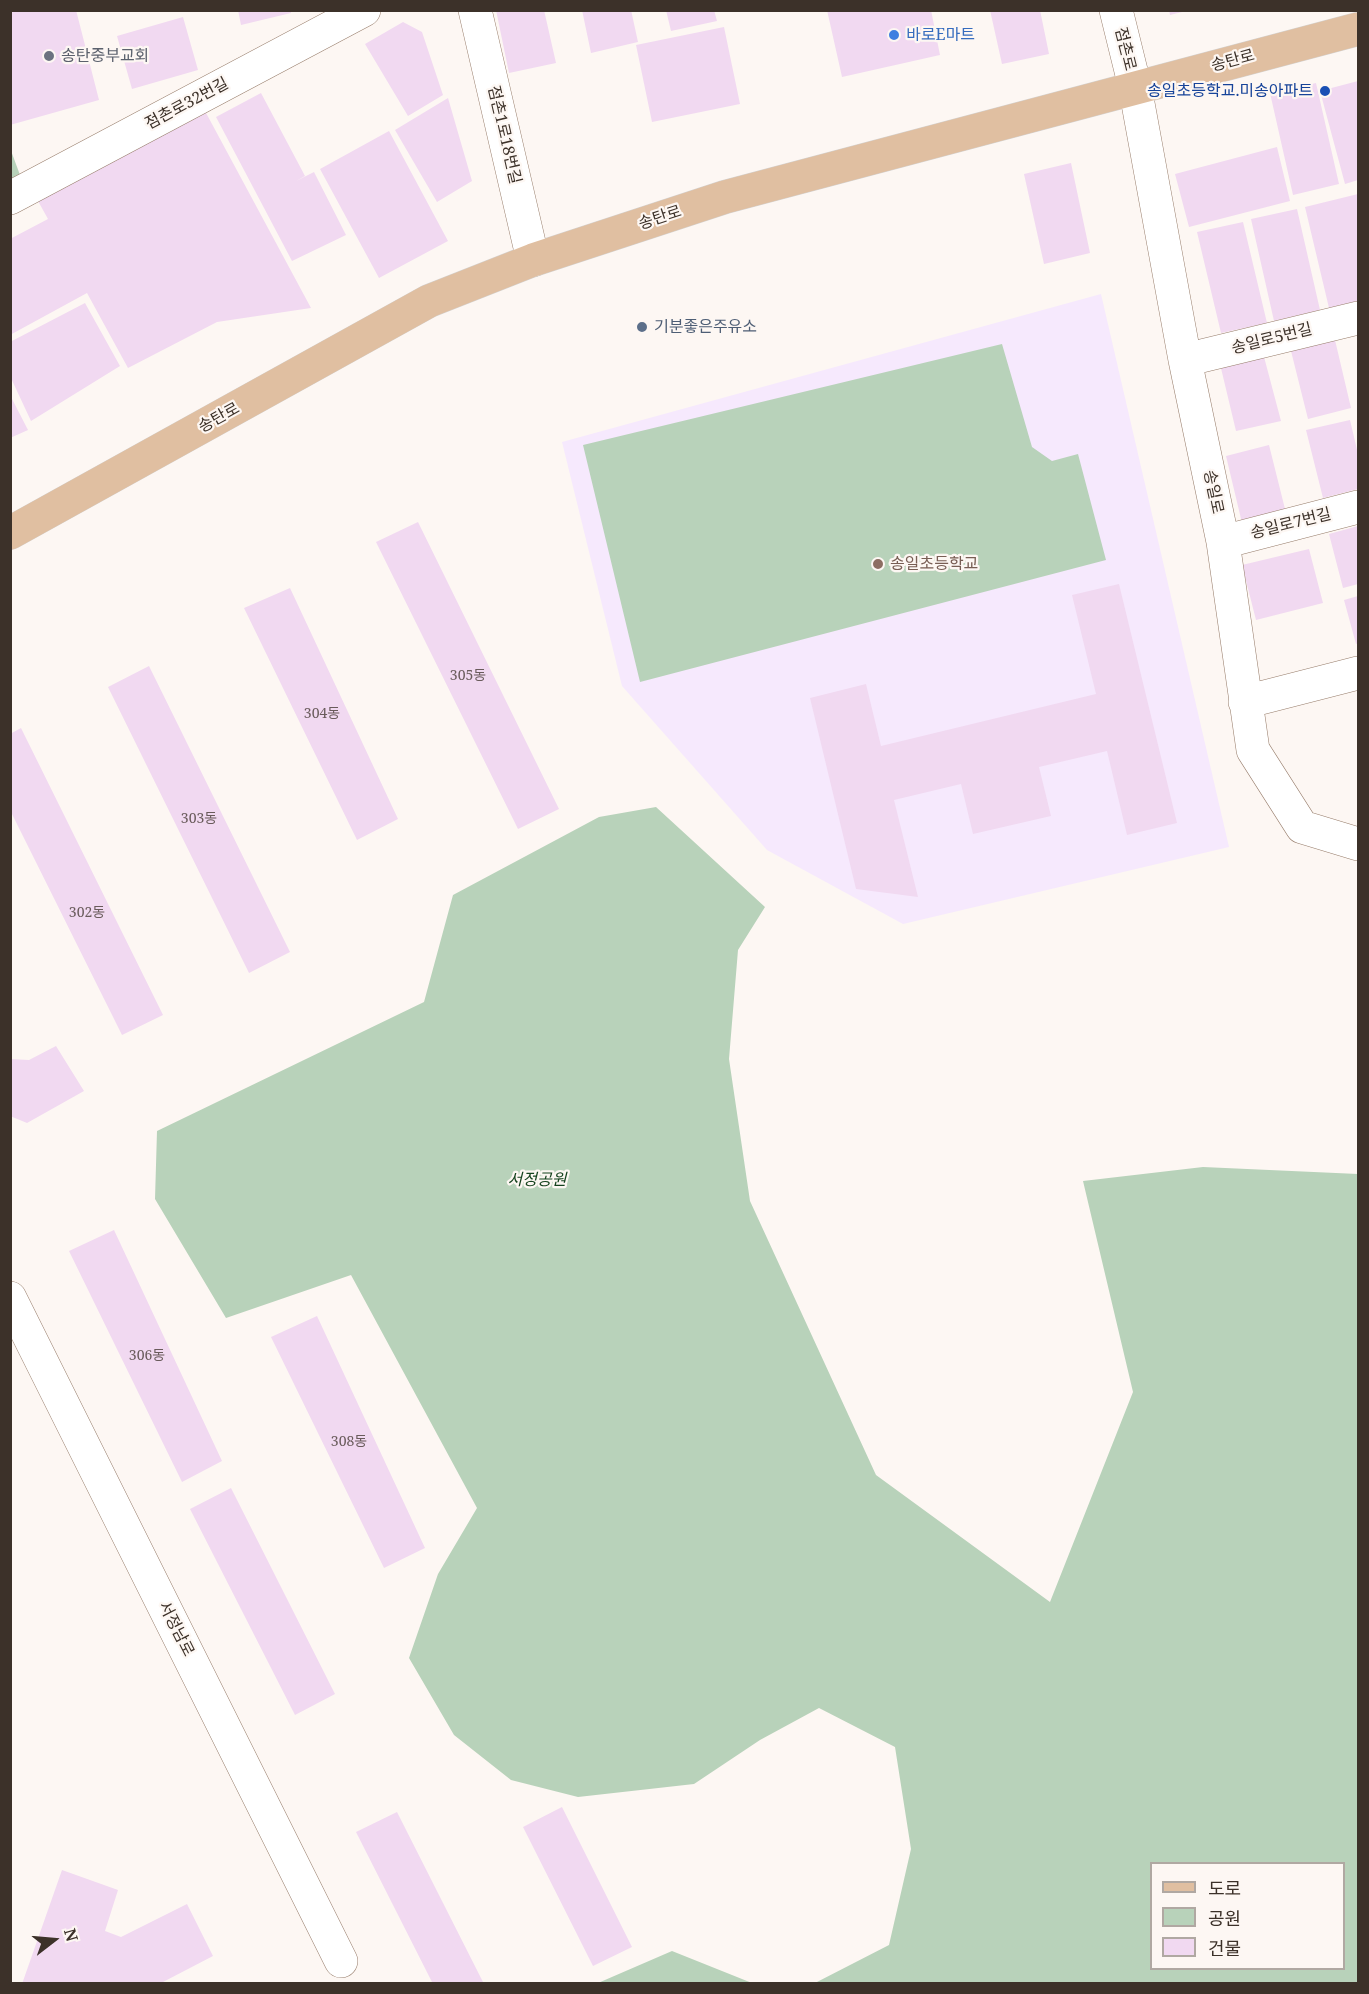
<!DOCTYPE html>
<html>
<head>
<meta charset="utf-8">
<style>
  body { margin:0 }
  #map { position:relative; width:1369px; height:1994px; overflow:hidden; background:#fdf7f3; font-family:"Noto Serif","Noto Sans KR",serif }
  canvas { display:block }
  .frame { position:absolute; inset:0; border:12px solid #3c3129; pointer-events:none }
  .legend { position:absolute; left:1150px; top:1862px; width:195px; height:108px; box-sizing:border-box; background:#fdf7f3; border:2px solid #b0a8a2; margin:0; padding:8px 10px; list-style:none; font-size:18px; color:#3c3129 }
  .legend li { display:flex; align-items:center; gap:12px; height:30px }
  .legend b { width:30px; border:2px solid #b0a8a2 }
  .north { position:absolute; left:24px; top:1910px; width:60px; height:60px; -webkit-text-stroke:4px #fdf7f3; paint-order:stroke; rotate:74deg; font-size:16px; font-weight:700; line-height:24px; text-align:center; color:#3c3129 }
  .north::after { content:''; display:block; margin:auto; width:21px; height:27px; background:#3c3129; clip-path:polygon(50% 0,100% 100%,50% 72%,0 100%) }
</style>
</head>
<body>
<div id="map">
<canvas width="1369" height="1994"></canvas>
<div class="frame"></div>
<ul class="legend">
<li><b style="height:8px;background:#e0bfa1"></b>도로</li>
<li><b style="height:16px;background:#b8d2ba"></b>공원</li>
<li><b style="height:16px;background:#f1d9f1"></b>건물</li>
</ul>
<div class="north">N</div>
</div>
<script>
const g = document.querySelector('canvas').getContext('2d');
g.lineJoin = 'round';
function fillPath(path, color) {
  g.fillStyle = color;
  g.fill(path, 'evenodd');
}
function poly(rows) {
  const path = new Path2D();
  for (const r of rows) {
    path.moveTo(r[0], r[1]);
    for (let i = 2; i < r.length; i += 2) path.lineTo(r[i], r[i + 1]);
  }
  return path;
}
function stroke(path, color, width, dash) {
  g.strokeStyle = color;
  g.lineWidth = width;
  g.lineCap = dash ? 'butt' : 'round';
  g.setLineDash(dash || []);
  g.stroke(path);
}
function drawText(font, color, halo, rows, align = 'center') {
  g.font = font + ' "Noto Serif","Noto Sans KR",serif';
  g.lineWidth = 4.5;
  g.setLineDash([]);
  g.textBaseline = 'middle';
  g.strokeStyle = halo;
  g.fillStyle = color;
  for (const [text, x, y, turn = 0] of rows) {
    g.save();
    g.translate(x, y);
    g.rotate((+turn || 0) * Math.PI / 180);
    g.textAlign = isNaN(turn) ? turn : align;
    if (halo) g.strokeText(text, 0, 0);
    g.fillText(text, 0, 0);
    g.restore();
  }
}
fillPath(poly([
  [1101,294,1229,847,903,924,767,850,622,686,562,442]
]), '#f6e9fd');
fillPath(poly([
  [10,148,20,175,10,180],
  [1002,344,1032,447,1052,461,1078,454,1106,560,640,682,583,445],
  [656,807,765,907,738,950,729,1059,750,1201,876,1475,1050,1602,1133,1392,1083,1181,1203,1167,1358,1174,1358,1983,815,1983,889,1945,911,1849,895,1747,819,1708,760,1740,694,1784,578,1797,511,1780,454,1735,409,1658,438,1574,477,1508,351,1275,226,1318,155,1199,157,1131,424,1002,453,895,599,817],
  [1152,1864,1344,1864,1344,1968,1152,1968],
  [672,1951,752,1983,598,1983]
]), '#b8d2ba');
fillPath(poly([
  [19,10,76,10,99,100,10,125,10,13],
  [238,10,290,10,291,13,241,25],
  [496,10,544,10,556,63,509,73],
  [582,10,631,10,638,42,591,53],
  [666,10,714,10,717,21,671,31],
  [827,10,931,10,940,55,842,77],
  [990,10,1040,10,1049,54,1002,64],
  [1169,10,1186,10,1186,11,1170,15],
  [183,17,198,70,132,89,117,36],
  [403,22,422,32,443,95,408,116,365,44],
  [724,27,740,104,652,122,636,45],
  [1358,81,1358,180,1345,184,1320,91],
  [1316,83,1339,184,1293,195,1270,93],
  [261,93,305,176,296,181,314,172,346,235,292,261,216,117],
  [448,98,472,181,437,202,395,130],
  [205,111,311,308,217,322,128,368,87,293,10,335,10,239,48,219,38,201],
  [389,131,448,241,379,278,320,169],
  [1277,147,1290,201,1189,227,1175,174],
  [1071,163,1090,253,1044,264,1024,174],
  [1358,194,1358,301,1329,308,1305,207],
  [1297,209,1320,310,1274,321,1251,219],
  [1243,222,1267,323,1221,333,1197,232],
  [85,303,120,366,31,421,10,376,10,342],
  [1335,340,1351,408,1308,419,1291,351],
  [1263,353,1281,421,1236,431,1220,364],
  [10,395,28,430,10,438],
  [1350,420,1358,454,1358,489,1323,498,1306,430],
  [1269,445,1286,513,1242,523,1226,456],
  [418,522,559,809,518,829,376,542],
  [1358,526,1358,584,1343,588,1329,534],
  [1309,549,1323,603,1256,620,1242,565],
  [1119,584,1177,823,1127,835,1107,751,1039,767,1051,816,973,834,961,784,894,800,918,897,856,889,810,698,866,684,881,746,1096,694,1072,595],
  [290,588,398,819,357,840,244,608],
  [1358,596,1358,643,1356,644,1344,600],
  [149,666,290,952,249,973,108,687],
  [21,728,163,1015,122,1035,10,810,10,734],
  [56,1046,84,1091,27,1123,10,1116,10,1059,29,1060],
  [114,1230,222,1461,182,1482,69,1251],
  [317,1316,425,1548,384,1568,271,1337],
  [231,1488,335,1694,295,1715,190,1509],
  [562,1807,632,1947,593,1966,523,1827],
  [397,1812,484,1984,433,1984,356,1832],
  [62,1870,118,1890,105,1931,121,1937,187,1904,213,1956,163,1982,162,1984,22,1984]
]), '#f1d9f1');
const minor = poly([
  [475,10,533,260],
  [1116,10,1135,87,1185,360,1223,542,1253,750,1302,827,1358,844],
  [10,198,364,10],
  [1185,360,1358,318],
  [1223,542,1358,507],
  [1245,702,1358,673],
  [10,1298,341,1961]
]);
const major = poly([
  [10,533,429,301,533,260,725,197,1358,29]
]);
stroke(minor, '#977d6b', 34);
stroke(major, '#d4d2d0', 34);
stroke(minor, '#fff', 33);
stroke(major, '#e0bfa1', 33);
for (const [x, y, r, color] of [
  [894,35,6,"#3f7fe0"],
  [49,56,6,"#6b7280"],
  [1325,91,6,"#1a4fb4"],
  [642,327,6,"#5c6f8a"],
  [878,564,6,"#8d6e63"]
]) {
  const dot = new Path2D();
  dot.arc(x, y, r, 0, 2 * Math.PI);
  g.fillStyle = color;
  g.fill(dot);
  stroke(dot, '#fdf7f3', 2);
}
drawText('14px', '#695b5b', null, [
  ["305동",468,676],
  ["304동",322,714],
  ["303동",199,819],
  ["302동",87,913],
  ["306동",147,1356],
  ["308동",349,1442]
]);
drawText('16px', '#366cbe', '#fdf7f3', [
  ["바로E마트",906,35]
], 'left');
drawText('16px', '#3c3129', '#fdf7f3', [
  ["점촌로",1125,49,76],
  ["송탄로",1233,61,-15],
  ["점촌로32번길",187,104,-28],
  ["점촌1로18번길",504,135,77],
  ["송탄로",660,218,-18],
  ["송일로5번길",1272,339,-14],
  ["송탄로",219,418,-29],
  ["송일로",1213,492,78],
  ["송일로7번길",1291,524,-14],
  ["서정남로",176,1629,63]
]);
drawText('16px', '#5b616d', '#fdf7f3', [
  ["송탄중부교회",61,56]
], 'left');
drawText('16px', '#164399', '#fdf7f3', [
  ["송일초등학교.미송아파트",1313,91]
], 'right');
drawText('16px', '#4e5e75', '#fdf7f3', [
  ["기분좋은주유소",654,327]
], 'left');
drawText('16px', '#785e54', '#fdf7f3', [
  ["송일초등학교",890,564]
], 'left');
drawText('italic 16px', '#15431e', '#fdf7f3', [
  ["서정공원",537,1180]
]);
</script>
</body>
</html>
